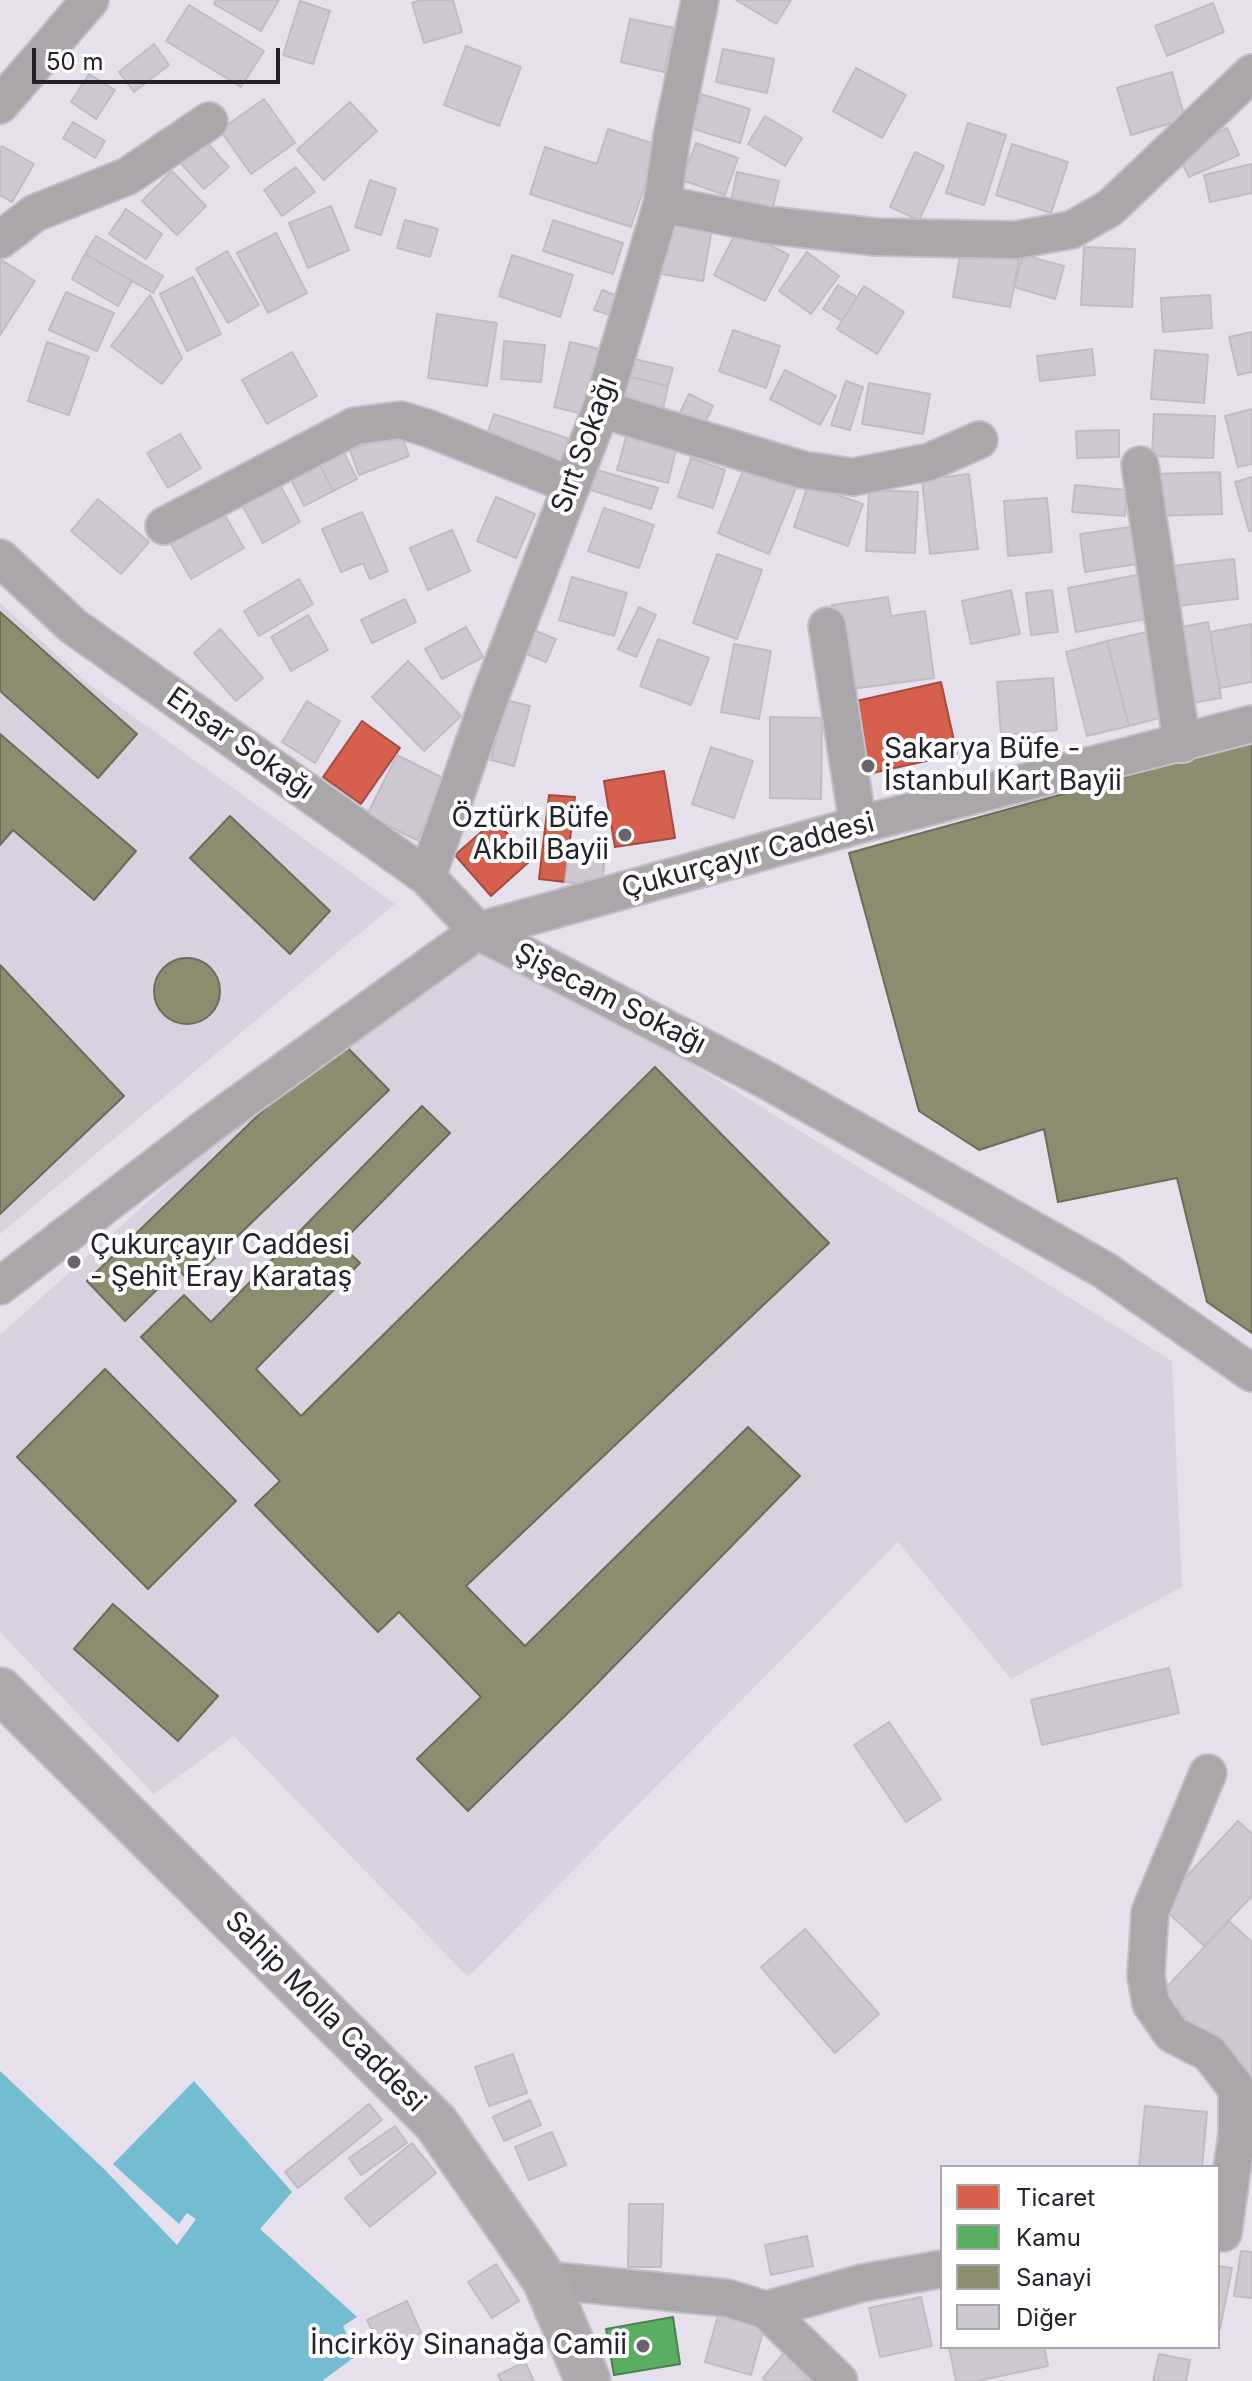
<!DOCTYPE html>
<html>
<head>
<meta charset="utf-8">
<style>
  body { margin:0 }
  #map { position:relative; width:1252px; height:2381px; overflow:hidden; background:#e6e0ec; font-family:Inter,sans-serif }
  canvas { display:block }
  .legend { position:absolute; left:940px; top:2165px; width:280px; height:184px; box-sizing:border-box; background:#fff; border:2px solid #a8a6a9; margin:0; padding:10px 14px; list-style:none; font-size:24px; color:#252029 }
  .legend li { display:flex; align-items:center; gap:16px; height:40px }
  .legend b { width:40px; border:2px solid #a8a6a9 }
  .scale { position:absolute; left:32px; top:48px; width:248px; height:36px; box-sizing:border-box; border:4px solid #252029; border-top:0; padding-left:10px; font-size:24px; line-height:28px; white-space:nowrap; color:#252029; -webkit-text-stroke:6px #fff; paint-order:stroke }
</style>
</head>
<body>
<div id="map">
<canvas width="1252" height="2381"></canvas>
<ul class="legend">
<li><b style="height:22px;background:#d6604d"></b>Ticaret</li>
<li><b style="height:22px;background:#5aae61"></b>Kamu</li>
<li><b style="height:22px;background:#8c8c6e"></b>Sanayi</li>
<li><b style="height:22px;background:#cec8d2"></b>Diğer</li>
</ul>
<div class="scale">50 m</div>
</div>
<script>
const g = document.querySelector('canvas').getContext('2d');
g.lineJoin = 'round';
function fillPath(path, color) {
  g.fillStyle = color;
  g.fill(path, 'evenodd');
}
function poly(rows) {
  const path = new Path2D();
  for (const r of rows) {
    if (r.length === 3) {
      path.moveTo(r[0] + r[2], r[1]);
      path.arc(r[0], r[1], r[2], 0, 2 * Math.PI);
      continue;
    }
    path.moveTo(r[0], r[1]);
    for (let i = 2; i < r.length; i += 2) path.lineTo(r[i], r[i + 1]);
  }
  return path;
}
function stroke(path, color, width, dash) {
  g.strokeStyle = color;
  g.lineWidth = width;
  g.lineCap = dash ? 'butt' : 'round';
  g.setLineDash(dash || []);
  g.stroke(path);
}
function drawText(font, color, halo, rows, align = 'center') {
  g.font = font + ' Inter,sans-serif';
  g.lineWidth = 8;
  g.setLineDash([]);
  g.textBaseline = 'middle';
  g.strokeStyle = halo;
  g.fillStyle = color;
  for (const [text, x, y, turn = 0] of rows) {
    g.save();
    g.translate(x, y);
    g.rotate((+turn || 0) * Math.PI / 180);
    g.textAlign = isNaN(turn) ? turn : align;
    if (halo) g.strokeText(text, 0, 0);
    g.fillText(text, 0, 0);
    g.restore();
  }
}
fillPath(poly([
  [0,603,91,686,395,904,0,1234],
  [472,928,1172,1361,1182,1587,1011,1679,898,1542,468,1977,234,1736,154,1794,0,1632,0,1335,184,1169]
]), '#d9d1e0');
fillPath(poly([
  [0,2071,104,2169,177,2245,196,2219,187,2213,179,2224,113,2164,194,2081,292,2192,260,2229,357,2317,343,2326,356,2356,322,2381,0,2381]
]), '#74bcd1');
const shops = poly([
  [941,682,957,754,859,776,843,704,941,682],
  [362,721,400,748,361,804,323,777,362,721],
  [664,771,675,838,615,847,604,781,664,771],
  [549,795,575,797,565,882,539,879,549,795],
  [495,820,531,860,491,896,455,855,495,820]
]);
fillPath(shops, '#d6604d');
stroke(shops, '#a14d42', 2);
const public = poly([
  [673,2317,680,2364,614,2375,606,2329,673,2317]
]);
fillPath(public, '#5aae61');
stroke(public, '#4a8350', 2);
const industry = poly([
  [0,612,137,734,98,778,0,691,0,612],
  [0,734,136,851,94,900,13,830,0,845,0,734],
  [1252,742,1252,1333,1207,1302,1177,1178,1058,1202,1044,1129,979,1150,919,1111,849,853,1252,742],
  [230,816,330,911,290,954,190,858,230,816],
  [187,991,33],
  [0,965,124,1096,0,1214,0,965],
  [338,1038,389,1090,190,1282,178,1269,125,1321,87,1281,338,1038],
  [655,1067,829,1243,466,1586,525,1646,748,1427,800,1476,579,1702,468,1811,417,1759,481,1697,399,1612,378,1632,255,1505,280,1481,141,1337,184,1295,211,1322,422,1106,450,1133,340,1244,360,1263,256,1369,301,1416,655,1067],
  [105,1369,236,1501,148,1589,17,1457,105,1369],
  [113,1604,218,1696,178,1741,74,1649,113,1604]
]);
fillPath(industry, '#8c8c6e');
stroke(industry, '#6d6c59', 2);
const building = poly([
  [216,0,279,0,261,31,214,4,216,0],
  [421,0,453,0,462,32,424,43,412,3,421,0],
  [736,0,791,0,776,24,736,0],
  [300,1,330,11,313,64,283,55,300,1],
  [1213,3,1224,32,1167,56,1155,26,1213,3],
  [189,5,264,51,241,87,166,41,189,5],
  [630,19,674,28,664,72,621,62,630,19],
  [154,44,169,65,134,92,119,72,154,44],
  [466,46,521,67,499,126,444,105,466,46],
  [723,49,774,59,767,93,716,82,723,49],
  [856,68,906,95,882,138,833,111,856,68],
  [1172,72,1185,119,1131,135,1117,88,1172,72],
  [89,74,115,90,96,119,71,102,89,74],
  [701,94,750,109,740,143,690,128,701,94],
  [264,99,295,143,251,174,220,130,264,99],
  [350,102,377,131,324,180,297,150,350,102],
  [765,116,802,138,785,166,748,144,765,116],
  [73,122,105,141,95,158,63,138,73,122],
  [968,123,1006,135,984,205,946,193,968,123],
  [1227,128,1239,155,1189,177,1177,152,1227,128],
  [608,129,658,145,631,227,530,194,545,147,597,164,608,129],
  [201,136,229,167,204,189,176,158,201,136],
  [696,143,738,158,725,195,682,180,696,143],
  [1012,144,1068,162,1051,213,996,195,1012,144],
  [2,146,34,164,12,202,0,195,0,149,2,146],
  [915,152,944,166,919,220,890,207,915,152],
  [1252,164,1252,193,1210,202,1204,175,1252,164],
  [296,167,315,192,282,216,264,190,296,167],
  [172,171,206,206,177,235,142,201,172,171],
  [737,172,779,181,772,211,731,202,737,172],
  [370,180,396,189,381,235,355,227,370,180],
  [331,206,349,250,308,268,289,223,331,206],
  [126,209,162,234,146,259,109,234,126,209],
  [405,220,438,229,430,257,397,248,405,220],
  [553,220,623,243,613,274,543,251,553,220],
  [672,221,712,228,703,281,662,274,672,221],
  [738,229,789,255,765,301,714,275,738,229],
  [276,233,307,293,268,313,237,253,276,233],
  [96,236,163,276,153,293,85,254,96,236],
  [962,243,1020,254,1010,307,953,297,962,243],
  [1084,247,1135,249,1132,307,1081,305,1084,247],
  [227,251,259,305,228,323,196,269,227,251],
  [807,252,839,276,811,314,779,291,807,252],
  [85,254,132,281,118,306,72,279,85,254],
  [512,255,573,275,560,317,499,296,512,255],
  [1023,255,1064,266,1055,299,1014,287,1023,255],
  [0,259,35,281,0,335,0,259],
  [193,277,221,334,187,351,160,294,193,277],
  [838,285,857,297,842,321,823,309,838,285],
  [864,286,904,312,877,354,837,329,864,286],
  [602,290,620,297,613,316,594,310,602,290],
  [66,292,114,313,97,351,49,330,66,292],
  [150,295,182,358,162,384,111,346,150,295],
  [1210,295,1212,328,1163,332,1161,298,1210,295],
  [437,314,497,323,487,386,428,378,437,314],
  [733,330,780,346,766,388,719,371,733,330],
  [1252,332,1252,372,1238,375,1229,337,1252,332],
  [504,341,545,345,541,382,501,379,504,341],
  [47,342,89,357,69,415,28,401,47,342],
  [570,342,608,351,592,416,554,407,570,342],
  [1092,349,1095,375,1040,381,1037,356,1092,349],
  [1155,350,1208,355,1204,403,1151,399,1155,350],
  [292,352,317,396,267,424,242,380,292,352],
  [630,358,673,368,668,386,626,376,630,358],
  [785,370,836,396,820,425,770,399,785,370],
  [626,376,668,386,661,417,619,408,626,376],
  [846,381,863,387,850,430,831,425,846,381],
  [869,383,930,394,923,434,862,424,869,383],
  [689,394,713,406,702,429,678,417,689,394],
  [1252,409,1252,464,1238,467,1225,416,1252,409],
  [494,414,570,439,560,469,484,443,494,414],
  [1154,414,1215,416,1213,458,1152,456,1154,414],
  [628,430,678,442,668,483,617,470,628,430],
  [1119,430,1119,457,1077,458,1076,431,1119,430],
  [400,431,409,456,359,475,350,450,400,431],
  [180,434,201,468,168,488,147,453,180,434],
  [339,443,357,479,333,491,315,455,339,443],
  [315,455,333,491,304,506,286,469,315,455],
  [691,458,725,470,713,508,678,497,691,458],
  [746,463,797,485,769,554,718,533,746,463],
  [594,469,658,488,651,509,588,489,594,469],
  [1220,472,1222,514,1155,516,1154,474,1220,472],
  [969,474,978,549,930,554,922,480,969,474],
  [1252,477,1252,531,1249,531,1235,482,1252,477],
  [279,483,300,522,263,543,241,503,279,483],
  [808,485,863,504,848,546,794,527,808,485],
  [1075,485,1127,490,1125,516,1072,512,1075,485],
  [869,490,918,492,915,553,866,551,869,490],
  [496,497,535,514,516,558,477,541,496,497],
  [1047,498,1052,552,1008,556,1004,501,1047,498],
  [98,499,149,542,121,574,71,531,98,499],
  [604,508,654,525,639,568,588,551,604,508],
  [221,509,244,548,191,579,168,539,221,509],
  [362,512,388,571,370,579,363,563,341,572,322,529,362,512],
  [1137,526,1143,563,1085,572,1080,534,1137,526],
  [452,530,470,571,428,590,410,548,452,530],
  [717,554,762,570,737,639,693,623,717,554],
  [1234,559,1238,599,1176,606,1172,566,1234,559],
  [1142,574,1150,618,1076,632,1068,588,1142,574],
  [572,577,627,593,614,636,559,620,572,577],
  [299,579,313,604,259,636,244,611,299,579],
  [1011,590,1020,634,971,644,962,601,1011,590],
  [1052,590,1058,632,1031,635,1026,593,1052,590],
  [888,597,891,616,925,611,934,678,844,690,832,605,888,597],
  [405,599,416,622,372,643,361,620,405,599],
  [639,607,656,615,636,657,618,649,639,607],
  [308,615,328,650,291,671,271,637,308,615],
  [1208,622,1221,698,1186,704,1172,629,1208,622],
  [1251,624,1252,682,1220,688,1210,632,1251,624],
  [466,627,483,657,442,679,425,649,466,627],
  [220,629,263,678,236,701,194,653,220,629],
  [531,629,556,639,546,662,522,652,531,629],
  [1146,632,1167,716,1129,726,1107,641,1146,632],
  [658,639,709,658,691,705,640,686,658,639],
  [1107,641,1129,726,1087,736,1066,652,1107,641],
  [734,644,771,651,759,719,721,712,734,644],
  [408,661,461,716,424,751,372,697,408,661],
  [1053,678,1057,730,1001,735,997,682,1053,678],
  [506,700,530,706,514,766,491,760,506,700],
  [307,701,340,721,315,763,282,742,307,701],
  [770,717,822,718,821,799,770,798,770,717],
  [711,747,753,761,734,818,692,804,711,747],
  [397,755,447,780,417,840,367,815,397,755],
  [569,850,605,854,602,886,565,882,569,850],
  [1169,1668,1179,1713,1042,1745,1031,1700,1169,1668],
  [889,1722,941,1799,906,1822,854,1745,889,1722],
  [1238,1821,1252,1834,1252,1896,1204,1946,1160,1905,1238,1821],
  [1229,1921,1252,1942,1252,2080,1160,1994,1229,1921],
  [805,1929,879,2014,835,2053,761,1967,805,1929],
  [513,2054,527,2093,489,2106,475,2067,513,2054],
  [530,2100,541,2125,504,2141,493,2117,530,2100],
  [369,2104,382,2120,298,2188,285,2172,369,2104],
  [1145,2106,1207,2112,1202,2167,1139,2167,1145,2106],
  [395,2126,407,2143,361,2175,349,2158,395,2126],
  [552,2132,566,2165,529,2180,515,2147,552,2132],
  [412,2143,436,2173,370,2227,345,2198,412,2143],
  [629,2204,663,2204,661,2267,628,2267,629,2204],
  [807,2236,813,2266,771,2275,765,2245,807,2236],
  [1241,2251,1252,2252,1252,2298,1234,2296,1241,2251],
  [496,2264,519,2301,492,2318,468,2282,496,2264],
  [1218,2266,1232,2268,1220,2329,1218,2329,1218,2266],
  [921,2297,932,2346,880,2357,869,2308,921,2297],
  [407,2301,421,2333,382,2351,367,2320,407,2301],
  [719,2312,765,2325,751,2375,705,2362,719,2312],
  [949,2347,1044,2347,1048,2366,977,2381,956,2381,949,2347],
  [788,2348,827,2381,766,2381,763,2378,788,2348],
  [1159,2354,1190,2360,1186,2381,1153,2381,1159,2354],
  [525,2362,534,2381,501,2381,498,2375,525,2362]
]);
fillPath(building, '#cec8d2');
stroke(building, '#c1bcc4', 2);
const minor = poly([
  [0,105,90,0],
  [662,204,768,225,876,237,1015,240,1071,230,1110,208,1252,73],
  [0,240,35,213,128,176,209,121],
  [601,409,803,470,853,477,929,462,979,440],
  [1140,465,1182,744],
  [164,526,355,426,401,420,430,429,571,485],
  [0,558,73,626,427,877,478,931,766,1080,1104,1270,1252,1373],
  [827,626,858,825],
  [427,877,491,694,601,409,662,204,672,136,700,0],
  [0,1286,212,1123,478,931,858,825,1252,724],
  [1208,1773,1150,1912,1146,1976,1151,2004,1172,2034,1209,2053,1237,2089,1237,2134,1223,2233],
  [545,2280,727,2298,766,2310,862,2283,942,2269],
  [766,2310,839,2381]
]);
const major = poly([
  [0,1690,436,2123,545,2280,588,2381]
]);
stroke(minor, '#c3bec8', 40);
stroke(major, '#c3bec8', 48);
stroke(minor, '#aaa6a9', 36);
stroke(major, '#afa9ad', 44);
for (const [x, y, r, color] of [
  [868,766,8,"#69636d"],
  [625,835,8,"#69636d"],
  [74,1262,8,"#69636d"],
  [643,2346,8,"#69636d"]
]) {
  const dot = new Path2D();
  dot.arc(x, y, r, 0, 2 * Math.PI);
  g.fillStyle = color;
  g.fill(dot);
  stroke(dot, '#fff', 3);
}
drawText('28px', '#252029', '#fff', [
  ["Sırt Sokağı",585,445,-70],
  ["Ensar Sokağı",240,744,35],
  ["Çukurçayır Caddesi",748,856,-15],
  ["Şişecam Sokağı",610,999,27],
  ["Sahip Molla Caddesi",325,2012,45]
]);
drawText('28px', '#252029', '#fff', [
  ["Sakarya Büfe -",884,750],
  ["İstanbul Kart Bayii",884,782],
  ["Öztürk Büfe",609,819,"right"],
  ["Akbil Bayii",609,851,"right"],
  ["Çukurçayır Caddesi",90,1246],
  ["- Şehit Eray Karataş",90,1278],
  ["İncirköy Sinanağa Camii",627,2346,"right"]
], 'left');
</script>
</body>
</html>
